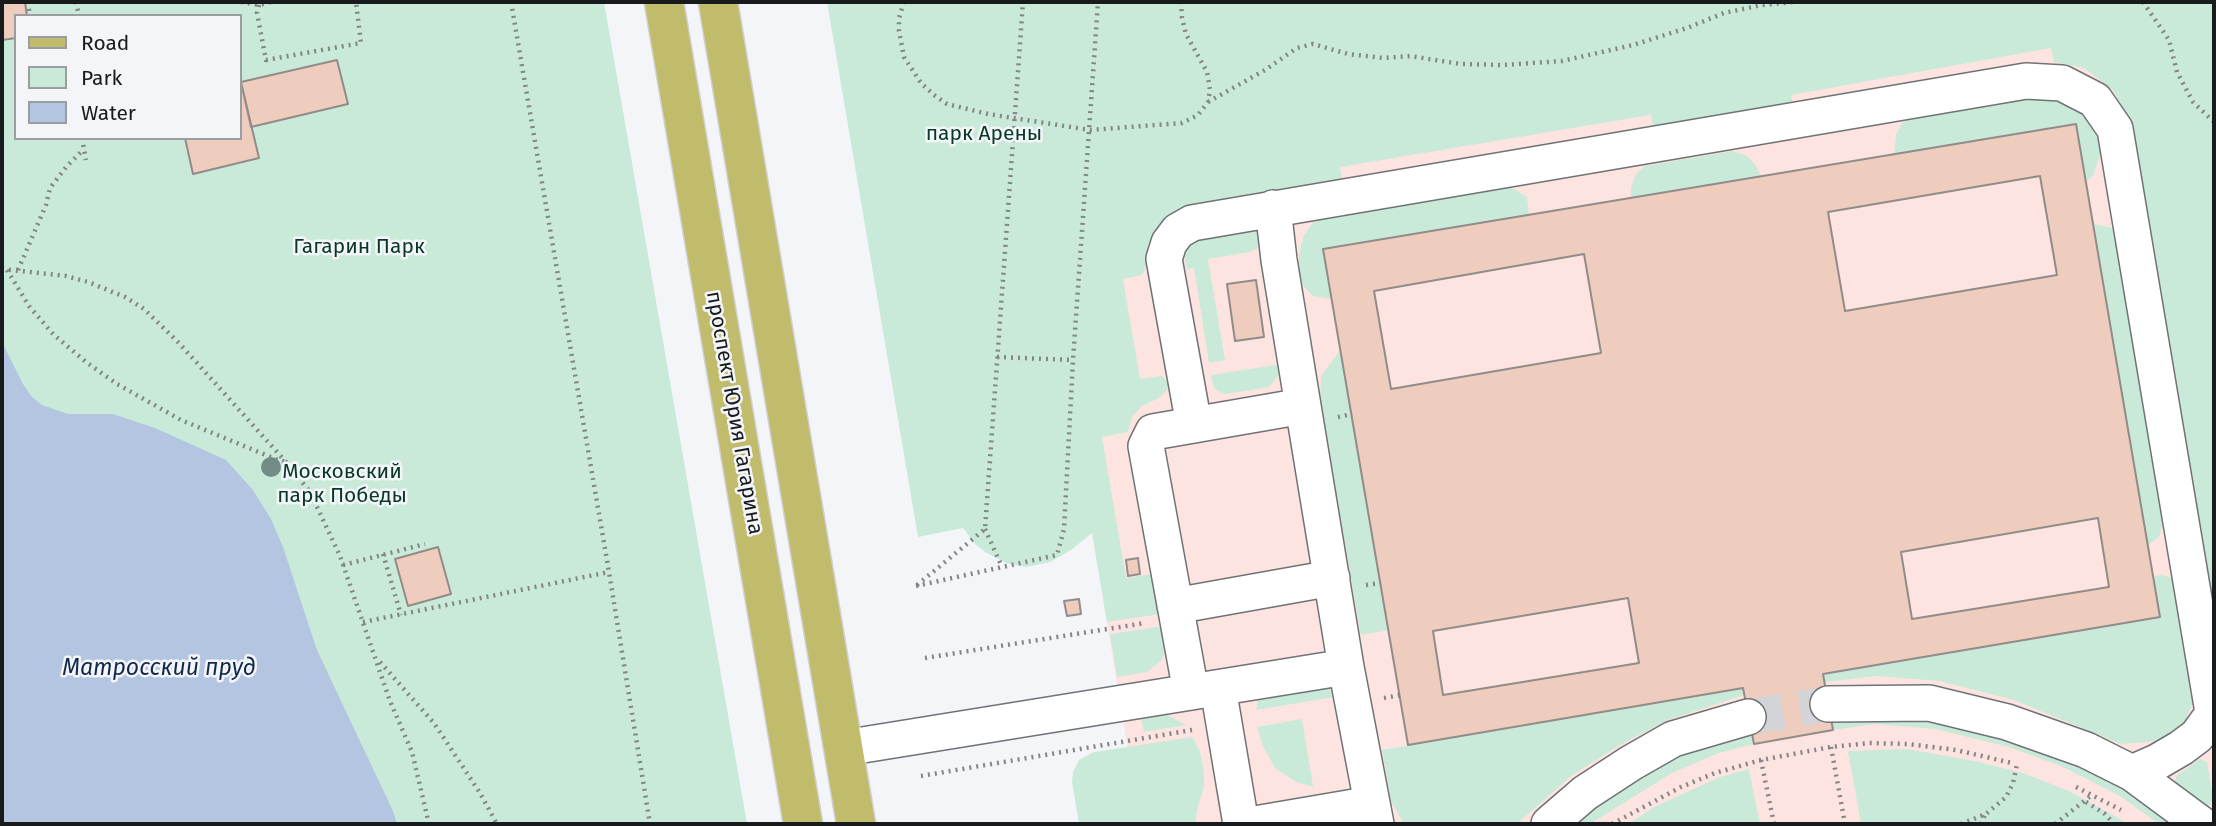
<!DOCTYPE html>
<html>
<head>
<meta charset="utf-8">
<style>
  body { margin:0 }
  #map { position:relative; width:2216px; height:826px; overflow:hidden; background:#f3f5f9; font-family:"Fira Sans",sans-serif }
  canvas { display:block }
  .frame { position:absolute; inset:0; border:4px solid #191a1b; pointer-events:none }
  .legend { position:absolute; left:14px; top:14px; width:228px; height:126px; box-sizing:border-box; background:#f3f5f9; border:2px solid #9c9da0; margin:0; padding:9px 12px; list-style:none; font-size:21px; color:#191a1b }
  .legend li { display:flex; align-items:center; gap:14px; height:35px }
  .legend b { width:35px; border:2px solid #9c9da0 }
</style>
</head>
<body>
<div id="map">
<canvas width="2216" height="826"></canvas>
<div class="frame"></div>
<ul class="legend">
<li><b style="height:9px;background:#c1bb6c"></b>Road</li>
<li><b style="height:19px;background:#caead9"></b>Park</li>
<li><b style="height:19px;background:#b4c5e1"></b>Water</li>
</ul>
</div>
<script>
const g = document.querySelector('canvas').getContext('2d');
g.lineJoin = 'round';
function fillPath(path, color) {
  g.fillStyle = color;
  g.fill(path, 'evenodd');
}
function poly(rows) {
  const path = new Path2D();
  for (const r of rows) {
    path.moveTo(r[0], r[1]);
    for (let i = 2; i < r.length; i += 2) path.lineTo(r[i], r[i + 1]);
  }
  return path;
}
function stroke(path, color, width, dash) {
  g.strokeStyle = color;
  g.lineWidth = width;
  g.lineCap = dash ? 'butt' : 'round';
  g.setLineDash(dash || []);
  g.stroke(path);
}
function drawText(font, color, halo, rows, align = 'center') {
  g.font = font + ' "Fira Sans",sans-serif';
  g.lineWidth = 5;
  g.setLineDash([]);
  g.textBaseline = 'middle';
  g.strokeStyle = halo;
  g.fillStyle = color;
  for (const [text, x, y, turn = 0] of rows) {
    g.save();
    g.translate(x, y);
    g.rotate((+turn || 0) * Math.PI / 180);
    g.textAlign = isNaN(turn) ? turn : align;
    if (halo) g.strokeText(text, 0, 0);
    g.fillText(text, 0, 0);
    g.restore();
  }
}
fillPath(poly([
  [2120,15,2214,581,2214,824,1140,824,1092,532,1110,178]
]), '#fee4e0');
fillPath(poly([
  [2,2,604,2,747,824,2,824],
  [16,16,240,16,240,138,16,138],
  [827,2,2214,2,2214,608,2126,115,2113,90,2084,68,2054,62,2051,48,1791,95,1793,105,1653,128,1651,115,1340,167,1342,181,1180,209,1164,219,1155,231,1148,244,1145,270,1142,275,1123,279,1140,379,1162,376,1168,382,1167,390,1159,398,1142,406,1132,417,1128,432,1102,437,1126,578,1151,574,1155,578,1161,614,1107,622,1092,533,1071,550,1050,562,1026,567,1006,563,985,552,975,544,963,528,918,537],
  [2046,92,2089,112,2100,135,2100,155,2093,176,2086,182,2076,124,1894,154,1896,135,1902,123,1919,114],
  [1733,151,1747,156,1755,165,1761,176,1631,198,1631,187,1636,174,1645,166],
  [1500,186,1514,189,1527,197,1529,215,1323,249,1332,299,1313,296,1304,287,1298,274,1299,255,1303,237,1314,221,1325,214],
  [2093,224,2110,227,2121,237,2165,514,2159,537,2148,545],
  [1251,228,1259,235,1260,241,1257,248,1250,252,1208,259,1225,360,1209,363,1194,268,1187,270,1183,249,1187,241],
  [1341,349,1389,630,1361,635,1320,401,1321,376],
  [1281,364,1279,375,1269,387,1226,394,1217,391,1213,386,1211,375],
  [2163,575,2171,578,2180,588,2195,682,2193,703,2183,725,2167,738,2148,742,2121,744,2014,700,1939,681,1877,676,1825,682,1823,674,2159,617,2153,576],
  [1164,626,1167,647,1161,661,1147,672,1117,677,1110,634],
  [1325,683,1334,697,1256,710,1258,701,1267,692],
  [1743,688,1744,695,1668,720,1620,745,1571,776,1517,824,1404,824,1391,801,1382,750],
  [1140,712,1164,713,1186,725,1144,732],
  [1831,718,1933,719,2072,758,2145,799,2177,824,2159,824,2120,796,2063,767,2009,747,1935,729,1875,724,1833,730],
  [1302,719,1313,786,1313,787,1296,782,1275,768,1263,746,1257,727],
  [1751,732,1754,744,1719,753,1672,773,1590,824,1570,824,1622,786,1684,752],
  [1192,737,1200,751,1204,772,1204,787,1198,806,1195,824,1079,824,1072,782,1073,772,1079,760,1094,752],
  [1907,749,1975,761,2023,773,2069,791,2129,824,1861,824,1848,751],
  [2200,759,2207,762,2213,798,2210,805,2205,805,2178,784,2175,780,2177,775],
  [1749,769,1760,824,1628,824,1654,807,1720,777]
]), '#caead9');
fillPath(poly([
  [2,342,23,384,31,396,42,405,68,414,113,414,155,428,226,460,253,490,271,519,283,547,317,650,393,811,397,824,2,824]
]), '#b4c5e1');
const building = poly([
  [2,2,25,2,27,16,16,16,16,38,2,40,2,2],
  [337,60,348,104,251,127,241,82,337,60],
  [240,78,259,158,193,174,185,138,240,138,240,78],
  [2076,124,2160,617,1823,674,1833,730,1754,744,1743,688,1408,745,1323,249,2076,124],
  [2040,176,2057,275,1845,311,1828,212,2040,176],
  [1584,254,1601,353,1391,389,1374,291,1584,254],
  [2098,518,2109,587,1912,619,1901,552,2098,518],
  [1628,598,1639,663,1443,695,1433,631,1628,598],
  [1256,280,1264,337,1235,341,1227,284,1256,280],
  [438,547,451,594,408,606,395,559,438,547],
  [1138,558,1140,574,1128,576,1126,560,1138,558],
  [1079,599,1081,614,1067,616,1064,601,1079,599]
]);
fillPath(building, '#efcdbe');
stroke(building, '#918c89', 2);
stroke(poly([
  [1748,717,1828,704]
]), '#d2d4d8', 35, [35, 18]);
const minor = poly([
  [1273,208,1279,260,1346,667,1376,824],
  [1194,425,1164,259,1169,243,1178,231,1192,223,2026,81,2062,83,2095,100,2115,129,2214,718],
  [1175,606,1332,578],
  [1218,688,1241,824],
  [1191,692,1146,446,1153,432,1303,406],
  [1828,704,1929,703,2007,722,2086,750,2132,773,2201,824],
  [844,748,1346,667],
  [2132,773,2157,762,2181,748,2197,736,2213,714],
  [1255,824,1372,804],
  [1549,824,1585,793,1631,763,1673,739,1748,717]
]);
const major = poly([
  [664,2,803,824],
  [718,2,856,824]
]);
stroke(minor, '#707276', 38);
stroke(major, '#d1d1d1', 41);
stroke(poly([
  [28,2,30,16],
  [76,2,79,16],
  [241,2,259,5,271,2],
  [511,2,609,572,650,824],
  [904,2,899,18,899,31,904,57,921,83,934,95,947,104,988,114,1090,130,1182,123,1198,115,1208,102,1210,90,1207,72,1186,34,1182,18,1181,2],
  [2034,2,2035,2],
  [2143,2,2169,40,2177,72,2193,102,2214,122],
  [259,5,257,13,266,60,361,43,356,2],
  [1208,102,1265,70,1297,48,1313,44,1348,54,1383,58,1410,56,1461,64,1503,65,1562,61,1633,45,1687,28,1724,13,1762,5,1793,2],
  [82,138,86,160],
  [2,269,66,276,88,282,125,297,144,309,179,343,286,462,310,492,340,556,390,701,412,752,429,824],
  [7,270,29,306,53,334,86,362,117,384,181,420,278,460,286,462],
  [18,270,46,205,50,188,67,166,84,149],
  [997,357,1073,360],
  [1338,417,1352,414],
  [985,529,1002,567],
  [383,554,401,615],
  [343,565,425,544],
  [917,585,985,529,1023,2],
  [1366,585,1381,583],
  [916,586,1057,555,1064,529,1073,360,1098,2],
  [363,622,609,572],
  [925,658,1145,623],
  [380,662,434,723,480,793,497,824],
  [1384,698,1400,695],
  [1831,747,1845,824],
  [1761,760,1774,824],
  [921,776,1192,730],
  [2076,787,2121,810],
  [2086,802,2104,813,2114,824],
  [1612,824,1681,787,1715,773,1761,760,1831,747,1869,743,1908,744,1956,750,2012,763],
  [1961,824,1986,814,2006,797,2013,783,2017,764],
  [1981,824,1985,815],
  [2055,824,2092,795]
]), '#838587', 4.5, [2, 5]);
stroke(minor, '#fff', 35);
stroke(major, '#c1bb6c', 38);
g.fillStyle = '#728d85';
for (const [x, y] of [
  [271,467]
]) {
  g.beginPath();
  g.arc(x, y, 10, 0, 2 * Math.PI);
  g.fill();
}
drawText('21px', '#083826', '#f3f5f9', [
  ["парк Арены",984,134],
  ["Гагарин Парк",359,247],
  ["Московский",342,472],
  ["парк Победы",342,496]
]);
drawText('21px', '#191a1b', '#f3f5f9', [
  ["проспект Юрия Гагарина",734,413,80]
]);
drawText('italic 23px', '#12294e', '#f3f5f9', [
  ["Матросский пруд",159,669]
]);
</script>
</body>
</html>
